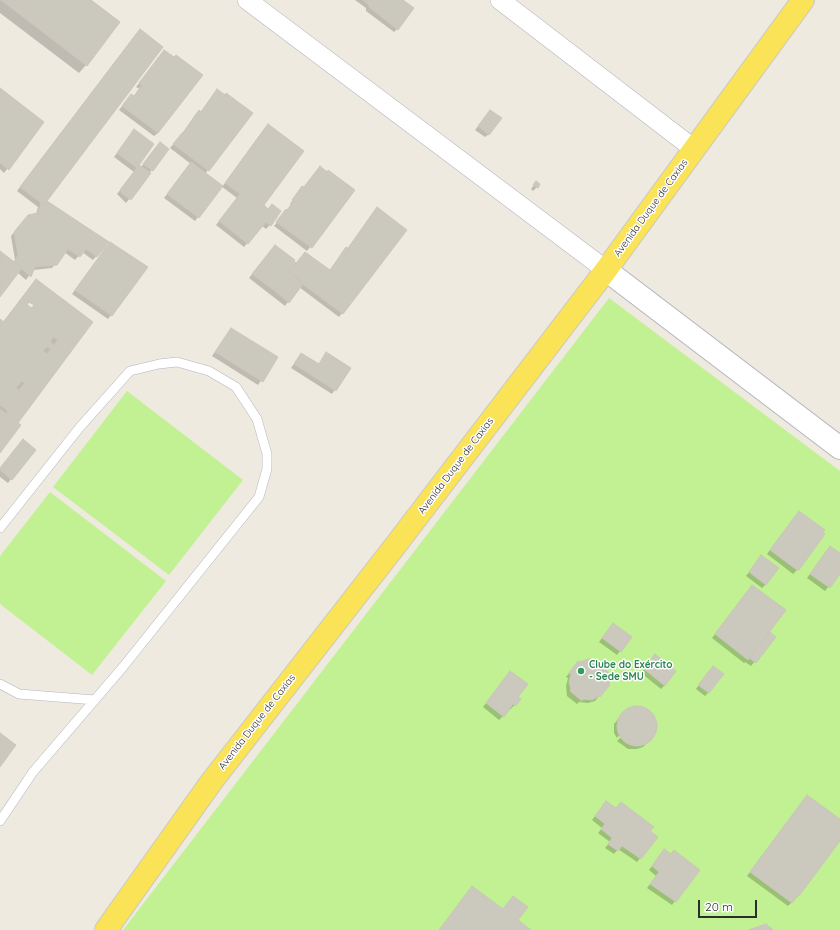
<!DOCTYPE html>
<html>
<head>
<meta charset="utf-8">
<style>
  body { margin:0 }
  #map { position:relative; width:840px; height:930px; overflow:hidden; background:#efeadf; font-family:Quicksand,sans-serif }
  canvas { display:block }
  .scale { position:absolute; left:698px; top:900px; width:59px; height:18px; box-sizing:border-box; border:2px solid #2d2d2d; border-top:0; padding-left:5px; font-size:12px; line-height:14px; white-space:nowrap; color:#2d2d2d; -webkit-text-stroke:3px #fff; paint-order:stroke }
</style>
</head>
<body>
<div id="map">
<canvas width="840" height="930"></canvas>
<div class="scale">20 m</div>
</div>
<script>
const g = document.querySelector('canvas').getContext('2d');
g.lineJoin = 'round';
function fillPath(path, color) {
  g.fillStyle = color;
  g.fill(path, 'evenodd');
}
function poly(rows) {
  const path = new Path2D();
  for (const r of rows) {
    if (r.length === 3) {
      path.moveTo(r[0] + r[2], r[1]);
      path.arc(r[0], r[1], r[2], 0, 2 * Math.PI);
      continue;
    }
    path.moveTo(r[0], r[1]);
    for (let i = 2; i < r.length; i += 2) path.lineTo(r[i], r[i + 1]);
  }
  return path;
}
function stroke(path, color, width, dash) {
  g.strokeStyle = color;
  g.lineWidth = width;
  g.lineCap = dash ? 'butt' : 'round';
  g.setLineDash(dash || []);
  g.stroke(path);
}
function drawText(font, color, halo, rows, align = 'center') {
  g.font = font + ' Quicksand,sans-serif';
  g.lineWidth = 3;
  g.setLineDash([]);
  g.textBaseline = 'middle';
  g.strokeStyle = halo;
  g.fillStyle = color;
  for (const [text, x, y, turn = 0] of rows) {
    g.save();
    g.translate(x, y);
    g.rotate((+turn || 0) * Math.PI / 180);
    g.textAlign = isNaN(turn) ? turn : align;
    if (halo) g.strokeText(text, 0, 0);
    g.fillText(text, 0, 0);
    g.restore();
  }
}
fillPath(poly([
  [609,298,840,471,840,930,123,930],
  [127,391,243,480,169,575,53,487],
  [50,492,166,581,92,675,0,604,0,556]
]), '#c1f193');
fillPath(poly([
  [0,0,89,0,86,65,79,73,0,13],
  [355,0,402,0,397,29,394,32,366,11,366,8],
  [136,34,45,201,108,242,93,260,82,252,75,260,64,252,52,268,33,270,26,280,17,272,0,295,0,252,13,262,15,260,11,236,28,216,36,215,38,207,17,191],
  [161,55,158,133,154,136,119,110,128,99,133,97,140,89,136,87],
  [0,90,43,122,4,173,0,169],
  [214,94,251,113,205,174,222,187,264,129,263,205,270,225,266,229,262,226,244,247,216,225,237,198,221,186,195,221,164,198,191,164,170,148,182,134,195,115,199,111,200,113],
  [487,115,489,134,485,137,475,130],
  [131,134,137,165,141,167,156,147,168,149,126,203,117,194,134,172,114,157],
  [536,182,537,187,533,191,531,189],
  [354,190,307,251,274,226,291,205,290,204,299,191],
  [406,230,339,317,299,287,285,306,249,278,272,249,296,264,305,253,330,271],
  [106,247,146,267,108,319,72,294],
  [36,280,92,322,16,423,0,452,0,320,3,322,29,288],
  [29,301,35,305,32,309,26,305],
  [231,329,277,357,258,385,212,356],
  [301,354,318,365,326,354,349,368,332,394,291,368],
  [0,468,11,479,8,483,0,477],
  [796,515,798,569,793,574,767,554],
  [827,551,840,554,840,572,825,591,807,578],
  [758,560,766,584,762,588,746,576],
  [749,590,768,632,775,637,751,666,745,662,744,663,712,638],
  [613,624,620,651,617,655,599,642],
  [651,659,665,685,661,689,641,673],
  [575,666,605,670,608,685,595,701,588,703,579,702,577,704,567,696,566,686,568,678,566,677],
  [709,671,709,692,705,696,696,689],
  [507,676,517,697,520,700,499,720,483,707],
  [634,706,643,707,653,715,657,724,656,731,647,743,643,747,637,749,628,749,617,741,624,734,622,732,617,738,614,733,614,724,623,713,626,710],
  [807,796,840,821,840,839,799,895,788,906,747,876],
  [606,802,657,837,637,862,618,849,614,854,605,848,610,842,598,833,602,828,592,820],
  [661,854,671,855,699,870,672,905,647,888,656,876,649,870]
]), '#0003');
const building = poly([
  [1,0,91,0,120,22,87,66,1,0],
  [363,0,403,0,414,8,398,30,369,7,369,5,363,0],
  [140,29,163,47,44,205,20,187,140,29],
  [164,50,174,57,176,55,203,75,158,133,122,106,131,94,134,96,142,85,139,83,164,50],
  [0,88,44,122,9,170,0,163,0,88],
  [217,89,225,95,226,93,253,113,209,171,173,144,182,133,183,133,199,110,201,112,217,89],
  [490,110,502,118,489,135,478,126,490,110],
  [268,124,304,151,264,205,268,209,272,204,281,211,271,226,266,222,248,244,219,221,240,194,225,183,268,124],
  [134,129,154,144,137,168,117,153,134,129],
  [160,142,169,149,153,171,143,164,160,142],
  [191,162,223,186,199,218,167,194,191,162],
  [139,165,151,173,131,200,121,193,122,192,120,190,139,165],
  [320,166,327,172,328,170,355,190,312,248,276,222,286,209,287,210,294,201,292,200,302,186,304,187,320,166],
  [536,181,540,184,538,188,533,185,536,181],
  [47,201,109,242,97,257,86,249,80,257,68,249,57,265,35,267,31,277,14,262,18,255,14,232,28,215,38,213,41,203,44,205,47,201],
  [377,207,407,230,343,314,297,280,299,279,289,272,305,252,330,270,346,247,348,248,377,207],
  [110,242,148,267,112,316,75,290,110,242],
  [275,245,295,260,294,261,296,263,275,291,252,274,275,245],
  [0,251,22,268,0,297,0,251],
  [289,272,303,284,289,303,275,291,289,272],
  [36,279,93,322,18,423,6,414,8,411,0,405,0,319,4,322,36,279],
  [29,302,34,305,32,308,27,305,29,302],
  [53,337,58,340,54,345,50,342,53,337],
  [47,347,51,349,47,354,43,351,47,347],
  [22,381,25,383,19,390,16,388,22,381],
  [231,328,278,357,263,382,215,352,231,328],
  [326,352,351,368,336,391,294,364,301,353,319,364,326,352],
  [0,409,21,425,0,453,0,409],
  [23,439,36,450,12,480,0,470,0,468,23,439],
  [799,511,825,530,823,532,825,534,799,570,797,570,770,550,799,511],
  [830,546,840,553,840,574,830,588,810,574,830,546],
  [761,555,779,568,766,585,749,572,761,555],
  [752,585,786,610,748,660,715,634,752,585],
  [613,623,632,637,621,652,602,638,613,623],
  [770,632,776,637,756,663,749,658,770,632],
  [655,654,676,671,665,686,644,669,655,654],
  [588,659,596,660,607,669,606,670,610,675,610,680,609,686,600,697,599,696,592,700,583,699,582,701,570,691,571,690,569,682,571,674,569,673,578,661,580,662,588,659],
  [713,666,724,674,709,693,698,685,713,666],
  [510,671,528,684,518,697,521,699,516,706,513,704,504,717,486,703,510,671],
  [637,726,20],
  [0,733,16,745,0,767,0,733],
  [807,795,840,819,840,841,799,896,798,895,792,903,750,872,807,795],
  [606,801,616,808,621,802,654,827,650,831,658,837,641,859,622,846,618,851,608,844,612,838,601,829,605,824,595,816,606,801],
  [664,849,671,854,674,850,700,870,676,902,650,884,659,872,652,866,664,849],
  [472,886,503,909,513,896,528,907,518,920,531,930,439,930,472,886],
  [766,924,773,930,748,930,766,924]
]);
fillPath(building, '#cbc8bd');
stroke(building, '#cbc6b8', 1);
const lane = poly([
  [0,528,80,427,130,371,159,364,177,362,209,371,236,387,257,419,267,454,267,469,259,497,123,667,33,772,0,821],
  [0,684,19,694,95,700]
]);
const street = poly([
  [247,0,606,270],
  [500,0,694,149]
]);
const secondary = poly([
  [606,270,840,448]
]);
const primary = poly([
  [106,930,212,781,395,546,606,270,803,0]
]);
stroke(lane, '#b3b4c1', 10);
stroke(street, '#b3b4c1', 20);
stroke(secondary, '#b3b4c1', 24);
stroke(primary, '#c8c8c8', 24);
stroke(lane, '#fff', 9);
stroke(street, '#fff', 19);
stroke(secondary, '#fff', 22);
stroke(primary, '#fbe358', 22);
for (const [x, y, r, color] of [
  [581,671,4,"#2e9e5b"]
]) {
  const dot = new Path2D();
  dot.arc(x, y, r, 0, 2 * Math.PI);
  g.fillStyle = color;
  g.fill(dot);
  stroke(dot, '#fff', 1.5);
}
drawText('10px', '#2d2d2d', '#fff', [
  ["Avenida Duque de Caxias",651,208,-54],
  ["Avenida Duque de Caxias",456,466,-53],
  ["Avenida Duque de Caxias",257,722,-52]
]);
drawText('bold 10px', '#27864d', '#fff', [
  ["Clube do Exército",589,665],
  ["- Sede SMU",589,677]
], 'left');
</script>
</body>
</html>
